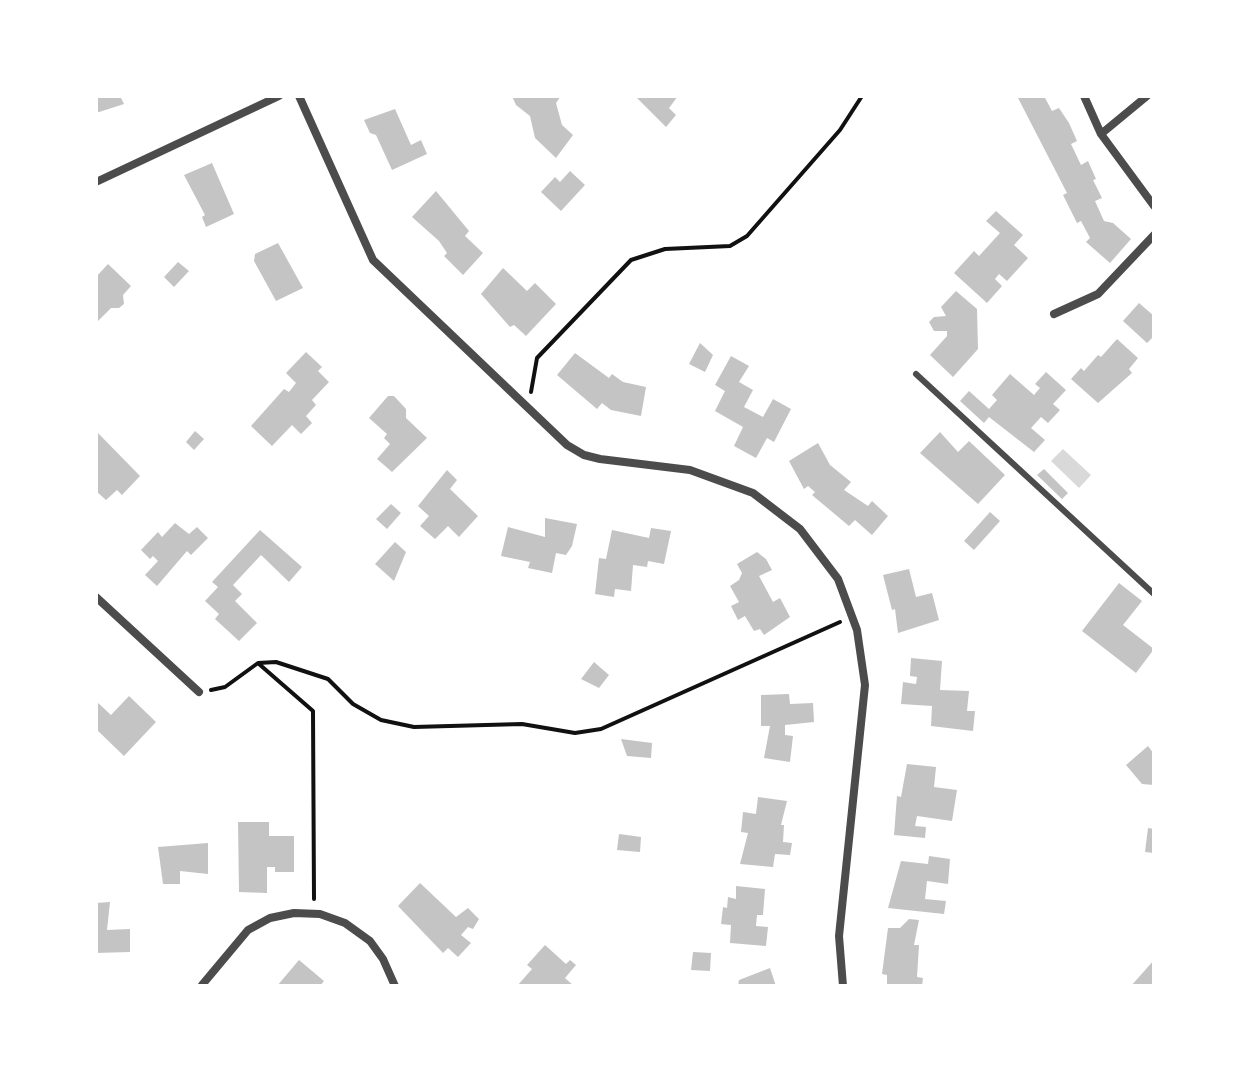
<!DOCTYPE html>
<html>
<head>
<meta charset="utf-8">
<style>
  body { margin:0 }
  #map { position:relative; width:1250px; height:1082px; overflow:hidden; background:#fff; font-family:"Roboto Serif",serif }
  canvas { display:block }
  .frame { position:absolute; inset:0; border:98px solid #fff; pointer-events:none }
</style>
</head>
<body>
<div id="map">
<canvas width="1250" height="1082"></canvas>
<div class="frame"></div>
</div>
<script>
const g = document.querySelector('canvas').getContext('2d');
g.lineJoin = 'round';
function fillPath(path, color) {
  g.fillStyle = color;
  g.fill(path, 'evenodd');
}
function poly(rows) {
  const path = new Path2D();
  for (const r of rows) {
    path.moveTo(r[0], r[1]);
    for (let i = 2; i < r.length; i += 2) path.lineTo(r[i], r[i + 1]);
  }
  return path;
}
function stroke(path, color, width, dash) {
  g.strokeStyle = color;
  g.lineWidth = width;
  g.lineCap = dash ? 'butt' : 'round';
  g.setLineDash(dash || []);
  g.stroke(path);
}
fillPath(poly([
  [1063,449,1091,475,1079,488,1051,461]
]), '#d9d9d9');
fillPath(poly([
  [96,96,120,96,124,104,96,113],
  [512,96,561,96,556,103,562,125,573,135,556,158,535,138,530,116,516,105],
  [635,96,678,96,669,108,676,115,666,127],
  [1017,96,1044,96,1052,111,1059,108,1069,123,1077,141,1071,144,1081,165,1088,161,1096,179,1093,180,1102,198,1095,201,1104,221,1113,223,1131,239,1110,263,1086,242,1090,238,1081,221,1077,223,1063,195,1067,193],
  [395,109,411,145,421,140,427,154,392,170,376,135,370,133,364,120],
  [212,163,234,214,206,227,202,217,205,215,184,175],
  [570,171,585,185,561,211,541,192,555,177,560,182],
  [436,191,469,231,465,236,483,253,463,275,444,256,447,253,439,241,412,217],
  [996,211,1023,235,1014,245,1028,258,1007,281,999,274,995,279,1002,286,987,303,954,273,974,251,979,256,1000,233,986,221],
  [278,243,303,288,276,301,254,261,255,254],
  [178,262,189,271,174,287,164,277],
  [108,264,131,286,123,295,124,304,119,308,111,308,96,323,96,277],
  [503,268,527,291,535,283,556,304,526,336,514,325,510,327,481,294],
  [956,291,977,309,978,349,953,377,930,355,947,336,947,331,934,331,929,322,934,317,946,316,941,307],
  [1139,303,1154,316,1154,336,1147,343,1123,321],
  [1117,339,1138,358,1129,369,1132,373,1098,403,1071,379,1081,368,1084,371,1098,355,1101,357],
  [700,343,713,355,705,372,689,364],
  [306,352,322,367,318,371,329,382,312,400,316,405,306,416,312,423,301,434,292,425,272,446,251,426,284,389,289,392,296,383,286,373],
  [575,353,609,378,612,374,623,382,646,387,641,416,611,410,602,403,597,409,557,375],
  [731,356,749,366,739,382,753,390,744,407,763,417,773,399,791,409,774,442,767,438,756,458,734,446,743,427,715,411,725,391,715,385],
  [1046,372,1066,390,1053,404,1060,410,1048,423,1041,417,1031,428,1045,440,1034,452,989,417,984,423,960,401,969,391,989,409,997,400,992,395,1010,374,1034,395,1040,388,1035,384],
  [388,396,394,396,406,409,406,418,427,438,392,472,377,459,390,444,384,438,387,434,369,418],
  [195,431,204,439,194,450,186,442],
  [940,432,958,452,969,441,1005,475,978,504,920,453],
  [98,433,140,476,122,495,117,490,106,500,96,491],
  [818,443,830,465,851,482,844,490,868,506,872,501,888,516,872,535,855,520,849,526,812,495,815,492,808,486,804,489,789,461],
  [1044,469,1068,493,1062,499,1037,475],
  [447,470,457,480,450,489,478,516,459,537,448,526,435,539,420,526,429,516,418,506],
  [391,504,401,513,387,529,376,519],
  [990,512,1000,521,974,550,964,541],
  [545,518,577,524,572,546,566,555,556,553,552,573,528,568,530,562,501,556,508,527,545,537],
  [175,523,189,534,197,527,208,538,191,555,187,551,157,586,145,575,158,561,153,556,150,559,141,550,158,532,162,537],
  [651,528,671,531,664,564,648,561,647,567,633,565,631,591,615,589,614,597,595,594,599,558,606,559,612,530,649,538],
  [260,530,302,567,289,582,261,555,233,585,242,594,235,601,257,623,239,641,215,619,219,614,205,601,218,587,212,582],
  [395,542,406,552,394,581,375,564],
  [757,552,766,559,772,570,759,576,773,602,780,598,790,617,764,635,760,629,754,631,745,616,738,620,731,606,739,602,730,586,739,580,742,573,737,564],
  [909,569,916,597,932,593,939,620,898,633,895,609,892,610,883,575],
  [1119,583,1142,601,1123,625,1154,649,1136,673,1082,631],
  [911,658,942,661,940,690,969,691,967,711,975,711,973,731,931,726,932,706,901,704,903,682,916,684,917,677,910,676],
  [594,662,609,675,599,688,581,679],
  [789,694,790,704,813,703,814,722,785,725,785,735,793,736,790,762,764,758,770,726,761,726,761,695],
  [129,696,156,722,124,756,96,729,96,701,111,715],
  [621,739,652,743,651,758,627,756],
  [1148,746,1154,754,1154,785,1142,784,1126,765],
  [907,764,936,767,934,787,957,790,952,821,917,816,915,826,926,827,925,838,894,835,897,796,901,797],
  [758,797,787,801,781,825,784,825,783,842,792,843,790,855,775,854,773,867,740,864,748,833,741,832,743,812,756,814],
  [238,822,269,822,269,836,294,836,294,872,275,872,275,867,267,867,267,893,239,892],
  [1148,828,1154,829,1154,853,1145,852],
  [619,834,641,837,640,852,617,850],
  [208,843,208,874,180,871,180,884,163,884,158,847],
  [929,856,950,859,948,884,927,881,925,899,946,901,944,914,888,908,901,861,928,864],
  [420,883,456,917,468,908,479,919,473,929,468,927,461,935,471,943,458,957,448,948,443,953,398,906],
  [736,886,765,889,763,915,757,915,756,926,768,927,766,946,730,943,731,925,721,924,723,907,727,908,728,897,736,899],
  [110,902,107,930,130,929,130,952,96,953,96,903],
  [909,919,919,920,914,945,919,945,917,977,923,978,922,986,887,986,887,975,882,974,888,928,900,928],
  [545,945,566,964,570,960,576,965,565,978,574,986,517,986,532,969,527,965],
  [693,952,711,953,710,971,691,970],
  [299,960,324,981,320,986,277,986],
  [1154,960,1154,986,1131,986],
  [770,968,776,986,738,986,739,980]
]), '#c4c4c4');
stroke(poly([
  [531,392,537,358,631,260,665,249,730,246,747,236,840,130,862,96],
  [259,664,313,711,314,899],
  [211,690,225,687,258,663,276,662,328,679,353,704,381,720,414,727,522,724,575,733,601,729,840,622]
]), '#111', 4);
stroke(poly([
  [916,374,1154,594]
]), '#4c4c4c', 6);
stroke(poly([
  [299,96,373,260,567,445,584,455,600,459,690,470,753,493,800,529,838,579,857,630,865,685,839,936,843,986],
  [1084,96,1101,134,1154,206],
  [1101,134,1147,96],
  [96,182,279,96],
  [1054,314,1098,294,1154,235],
  [96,597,199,692],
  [202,985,248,930,270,918,294,913,320,914,345,923,370,941,383,959,395,986]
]), '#4c4c4c', 8);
</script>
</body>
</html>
